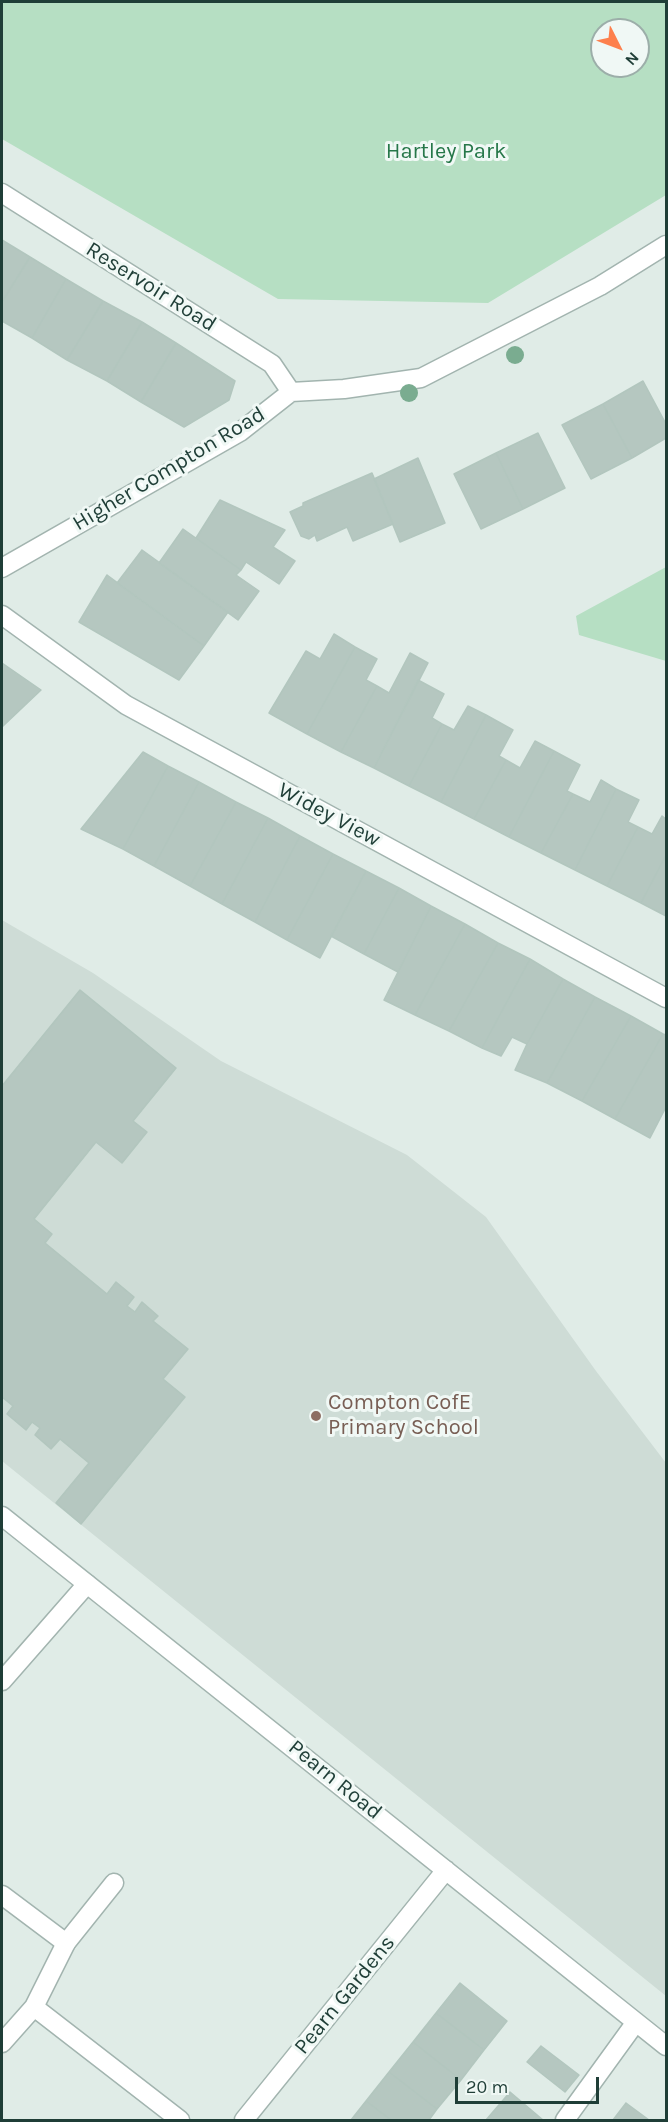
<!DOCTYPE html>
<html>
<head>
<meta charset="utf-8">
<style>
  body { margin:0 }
  #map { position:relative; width:668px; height:2122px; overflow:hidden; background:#e0ece7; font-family:Karla,sans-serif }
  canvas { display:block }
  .frame { position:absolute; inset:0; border:3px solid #1f3e37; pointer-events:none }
  .north { position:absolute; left:590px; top:18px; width:60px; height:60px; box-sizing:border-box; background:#f0f8f5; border:2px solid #9caea9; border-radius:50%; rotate:132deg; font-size:16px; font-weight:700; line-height:24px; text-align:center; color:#1f3e37 }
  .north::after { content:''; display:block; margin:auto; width:21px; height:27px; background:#fd804d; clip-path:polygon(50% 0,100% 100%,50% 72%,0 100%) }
  .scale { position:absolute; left:455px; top:2077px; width:144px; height:27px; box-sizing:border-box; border:3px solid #1f3e37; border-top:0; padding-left:8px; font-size:18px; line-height:21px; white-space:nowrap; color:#1f3e37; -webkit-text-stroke:4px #f0f8f5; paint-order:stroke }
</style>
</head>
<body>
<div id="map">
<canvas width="668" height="2122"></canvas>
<div class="frame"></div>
<div class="north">N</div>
<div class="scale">20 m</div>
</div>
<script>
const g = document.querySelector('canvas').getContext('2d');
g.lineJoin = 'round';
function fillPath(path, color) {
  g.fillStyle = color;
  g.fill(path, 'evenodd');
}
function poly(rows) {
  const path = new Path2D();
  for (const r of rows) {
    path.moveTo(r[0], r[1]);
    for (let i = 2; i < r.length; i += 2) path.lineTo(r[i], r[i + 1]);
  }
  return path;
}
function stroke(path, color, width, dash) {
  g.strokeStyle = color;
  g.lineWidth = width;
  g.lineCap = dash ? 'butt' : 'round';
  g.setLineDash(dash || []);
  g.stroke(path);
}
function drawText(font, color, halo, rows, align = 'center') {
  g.font = font + ' Karla,sans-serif';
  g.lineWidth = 6;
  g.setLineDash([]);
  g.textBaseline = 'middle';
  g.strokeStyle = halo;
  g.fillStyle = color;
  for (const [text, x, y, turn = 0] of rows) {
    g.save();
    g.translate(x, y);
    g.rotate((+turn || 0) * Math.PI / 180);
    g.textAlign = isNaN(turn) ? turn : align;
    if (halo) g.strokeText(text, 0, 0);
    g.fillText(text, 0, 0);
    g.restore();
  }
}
fillPath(poly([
  [2,920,93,973,221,1061,407,1155,486,1217,596,1371,666,1463,666,1996,2,1461]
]), '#cedcd6');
fillPath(poly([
  [2,2,666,2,666,195,488,303,278,299,2,139],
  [602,30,638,30,638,66,602,66],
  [666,567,666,661,579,635,576,616]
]), '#b6dfc3');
const building = poly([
  [2,240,30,257,2,302,2,240],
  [30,257,66,279,32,338,2,321,2,302,30,257],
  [66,279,103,301,67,360,32,338,66,279],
  [103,301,142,322,107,381,67,360,103,301],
  [142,322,176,343,141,402,107,381,142,322],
  [176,343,235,381,229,400,184,427,141,402,176,343],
  [643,381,666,424,666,438,632,458,603,404,643,381],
  [603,404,632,458,591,479,562,425,603,404],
  [538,433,565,488,523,509,496,453,538,433],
  [496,453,523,509,481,529,454,474,496,453],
  [418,458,445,523,400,542,374,479,418,458],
  [372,473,393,524,353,541,347,527,317,541,315,535,309,539,301,536,290,512,303,506,303,503,372,473],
  [220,500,285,530,273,547,295,561,279,584,246,562,241,570,196,538,220,500],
  [183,529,241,570,236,575,259,591,238,620,159,563,183,529],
  [142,550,228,612,204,646,117,583,142,550],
  [107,575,204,646,179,680,79,622,107,575],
  [334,634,355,647,307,734,269,713,306,651,320,659,334,634],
  [355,647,377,659,366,680,377,686,341,752,307,734,355,647],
  [410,653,428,663,374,768,341,752,377,686,389,693,410,653],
  [2,663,41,690,2,727,2,663],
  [418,680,444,694,432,718,442,724,409,786,374,768,418,680],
  [468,706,486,715,441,802,409,786,442,724,454,730,468,706],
  [486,715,513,730,499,756,506,760,474,819,441,802,486,715],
  [535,741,554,751,509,837,474,819,506,760,520,768,535,741],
  [554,751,580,765,567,791,573,794,541,853,509,837,554,751],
  [143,752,168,766,123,849,81,829,143,752],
  [168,766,199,782,154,866,123,849,168,766],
  [601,780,616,789,575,870,541,853,573,794,590,802,601,780],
  [199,782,236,802,190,886,154,866,199,782],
  [616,789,639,800,628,822,638,827,607,886,575,870,616,789],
  [236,802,268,818,222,904,190,886,236,802],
  [662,816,666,819,666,855,641,903,607,886,638,827,652,834,662,816],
  [268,818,300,836,255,922,222,904,268,818],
  [300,836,333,854,287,940,255,922,300,836],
  [333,854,366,871,320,958,287,940,333,854],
  [666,855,666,916,641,903,666,855],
  [366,871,399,888,364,954,331,936,366,871],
  [399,888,431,906,398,972,364,954,399,888],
  [431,906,465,924,415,1015,384,1000,431,906],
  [465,924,498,943,449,1031,415,1015,465,924],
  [498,943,530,959,482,1048,449,1031,498,943],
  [530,959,563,979,527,1044,512,1037,501,1056,482,1048,530,959],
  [563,979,595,997,547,1083,515,1070,527,1044,563,979],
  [80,990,176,1068,133,1121,147,1132,122,1163,96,1142,34,1219,52,1234,45,1243,107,1294,116,1282,134,1297,127,1306,135,1312,142,1302,158,1316,153,1321,188,1349,163,1379,185,1397,81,1524,56,1503,89,1463,60,1439,51,1449,35,1435,40,1428,32,1422,26,1430,7,1414,13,1406,2,1397,2,1086,80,990],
  [595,997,631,1016,582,1101,547,1083,595,997],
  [631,1016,663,1034,615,1119,582,1101,631,1016],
  [663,1034,666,1035,666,1107,650,1138,615,1119,663,1034],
  [460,1983,507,2021,484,2050,436,2013,460,1983],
  [436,2013,484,2050,461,2080,413,2042,436,2013],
  [413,2042,461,2080,437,2109,389,2072,413,2042],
  [541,2046,579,2075,565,2092,527,2062,541,2046],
  [389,2072,437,2109,429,2120,391,2120,366,2101,389,2072],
  [510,2092,543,2120,486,2120,510,2092],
  [366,2101,391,2120,351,2120,366,2101],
  [626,2103,649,2120,613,2120,626,2103]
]);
fillPath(building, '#b5c7c0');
stroke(building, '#b2c6be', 1.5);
const lane = poly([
  [2,1681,87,1584],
  [2,1895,66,1943]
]);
const street = poly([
  [2,193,272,364,291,392],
  [2,568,240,432,291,392,344,389,421,378,600,286,666,245],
  [2,615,126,705,666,998],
  [2,1516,666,2046],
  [34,2007,180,2120],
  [2,2043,34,2007,66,1943,114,1883],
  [244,2120,446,1870],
  [565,2120,636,2022]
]);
stroke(lane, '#a2b4af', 21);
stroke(street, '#a2b4af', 21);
stroke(lane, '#fff', 18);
stroke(street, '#fff', 18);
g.fillStyle = '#7aac90';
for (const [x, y] of [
  [515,355],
  [409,393]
]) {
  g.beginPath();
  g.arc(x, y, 9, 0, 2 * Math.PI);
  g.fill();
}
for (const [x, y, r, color] of [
  [316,1416,6,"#8d6e63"]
]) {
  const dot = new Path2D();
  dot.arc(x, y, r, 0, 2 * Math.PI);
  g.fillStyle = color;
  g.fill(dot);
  stroke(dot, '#f0f8f5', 2);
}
drawText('22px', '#267749', '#f0f8f5', [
  ["Hartley Park",446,152]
]);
drawText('22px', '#1f3e37', '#f0f8f5', [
  ["Reservoir Road",151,287,32],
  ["Higher Compton Road",169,469,-31],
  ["Widey View",329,815,28],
  ["Pearn Road",335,1780,39],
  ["Pearn Gardens",345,1995,-51]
]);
drawText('22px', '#785e54', '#f0f8f5', [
  ["Compton CofE",328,1403],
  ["Primary School",328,1428]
], 'left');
</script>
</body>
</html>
